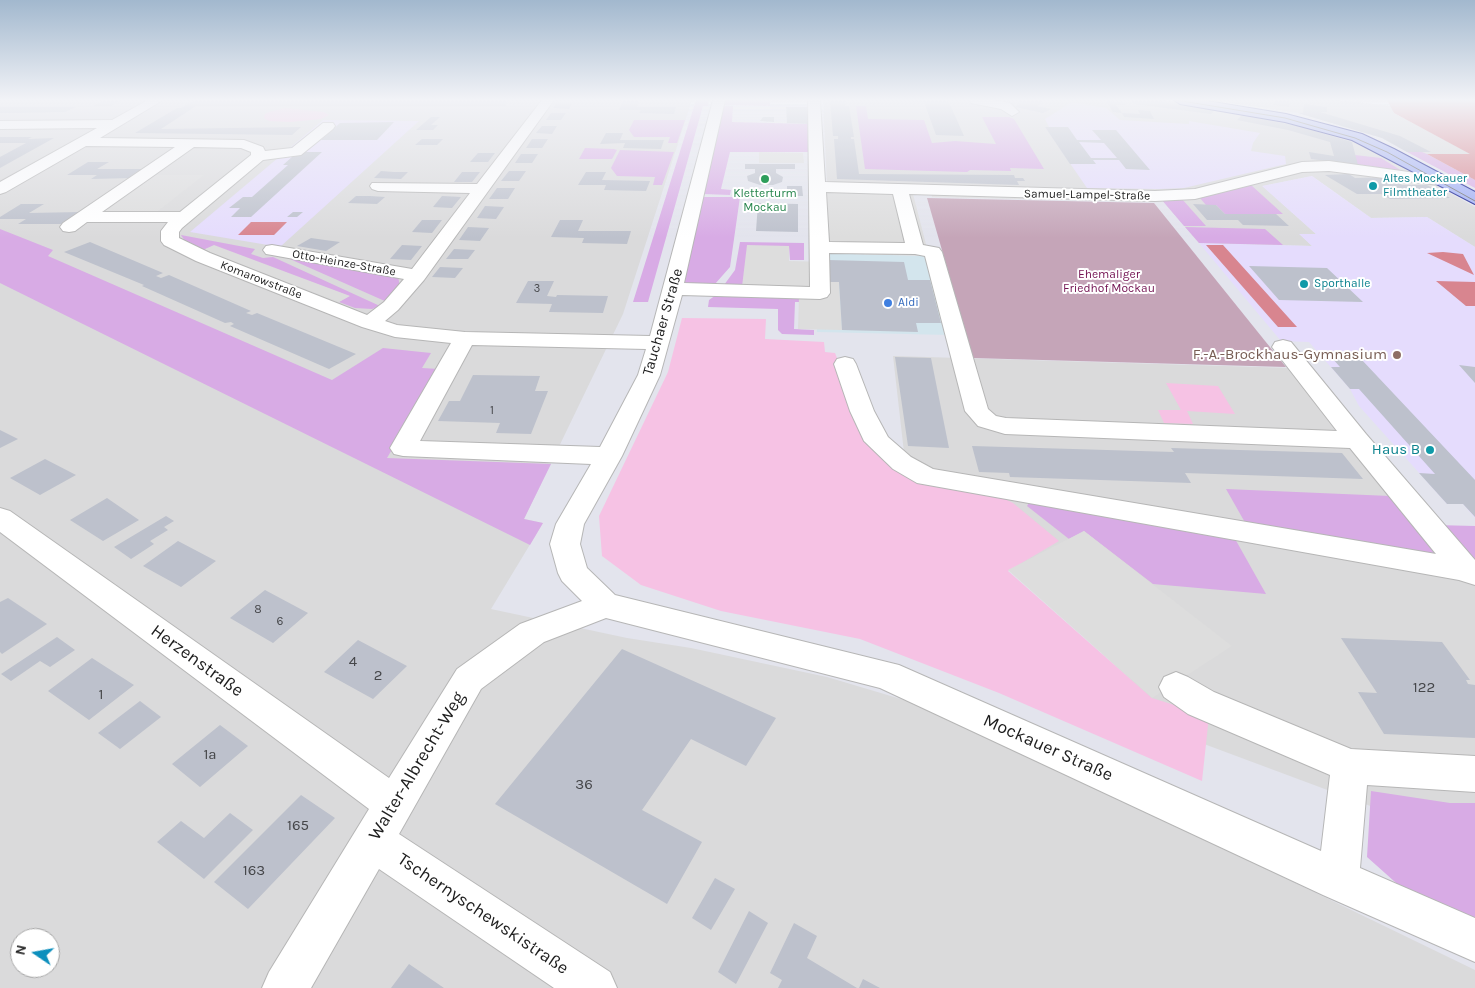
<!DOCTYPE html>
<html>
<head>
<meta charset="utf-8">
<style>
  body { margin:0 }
  #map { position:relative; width:1475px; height:988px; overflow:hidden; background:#e3e4ed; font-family:Karla,sans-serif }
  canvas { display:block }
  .north { position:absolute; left:10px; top:928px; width:50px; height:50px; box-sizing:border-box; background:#fff; border:1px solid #a5a5a5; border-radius:50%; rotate:282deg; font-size:14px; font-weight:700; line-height:20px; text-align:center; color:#1d1d1d }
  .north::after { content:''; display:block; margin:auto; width:18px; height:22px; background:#0c8fbd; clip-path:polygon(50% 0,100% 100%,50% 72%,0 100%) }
</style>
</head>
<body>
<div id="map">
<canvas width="1475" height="988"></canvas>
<div class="north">N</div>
</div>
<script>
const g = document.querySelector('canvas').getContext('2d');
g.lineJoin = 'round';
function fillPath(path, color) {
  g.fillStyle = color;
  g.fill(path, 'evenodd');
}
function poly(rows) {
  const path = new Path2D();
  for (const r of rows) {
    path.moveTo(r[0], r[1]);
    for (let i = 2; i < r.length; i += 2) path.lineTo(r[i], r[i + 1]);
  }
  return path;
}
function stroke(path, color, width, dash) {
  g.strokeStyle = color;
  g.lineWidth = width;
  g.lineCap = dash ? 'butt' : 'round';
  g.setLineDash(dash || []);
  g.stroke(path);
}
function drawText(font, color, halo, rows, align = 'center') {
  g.font = font + ' Karla,sans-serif';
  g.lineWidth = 4;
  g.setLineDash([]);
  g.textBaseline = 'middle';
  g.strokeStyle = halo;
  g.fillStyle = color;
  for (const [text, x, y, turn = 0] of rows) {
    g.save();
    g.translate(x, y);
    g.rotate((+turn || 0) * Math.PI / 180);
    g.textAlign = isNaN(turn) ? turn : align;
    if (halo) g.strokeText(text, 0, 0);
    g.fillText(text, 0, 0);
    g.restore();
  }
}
fillPath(poly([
  [0,100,692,100,623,314,524,519,543,523,491,609,627,638,691,648,827,677,911,702,984,732,1475,970,1475,988,0,988],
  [20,938,50,938,50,968,20,968],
  [823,100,1163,100,1280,119,1358,142,1475,207,1475,247,1427,217,1371,218,1312,176,1263,186,1316,234,1300,234,1312,246,1199,243,1161,199,827,186],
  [1209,100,1335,100,1391,106,1394,113,1471,154,1427,154,1407,152,1382,138,1298,113],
  [893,356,1292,368,1475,581,1475,845,1196,741,906,470]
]), '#dadadb');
fillPath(poly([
  [814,253,929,256,950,335,817,332]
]), '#d3e5ed');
fillPath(poly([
  [1072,102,1106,108,1120,120,1189,124,1189,121,1260,133,1253,143,1251,151,1285,156,1286,164,1184,188,1159,189,1087,188,1045,127,1049,127,1045,119],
  [323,120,419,121,280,247,190,232],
  [1312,176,1371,218,1427,217,1475,247,1475,518,1463,504,1447,504,1359,406,1350,389,1309,342,1281,341,1199,243,1312,246,1299,234,1316,234,1262,186]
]), '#e5dcfd');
fillPath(poly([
  [696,100,709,100,708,106,703,106,648,302,633,302],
  [724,100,770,100,770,106,723,105],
  [722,106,733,106,732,122,809,124,809,152,730,152,721,189,731,190,730,195,702,194],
  [856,106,866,106,868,119,924,120,932,143,955,141,996,144,982,117,1009,117,1014,119,1044,169,1010,168,1011,171,970,170,967,172,865,169],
  [634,120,685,120,677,143,668,143,670,137,634,137,629,130],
  [585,148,614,149,617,150,612,159,579,159],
  [620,150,674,152,662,185,653,185,655,177,617,176,611,168],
  [1407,152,1422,152,1427,154,1475,180,1475,188],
  [1355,155,1381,158,1402,171,1357,165],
  [1251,185,1283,214,1225,214,1216,205,1206,205,1199,197],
  [703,197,740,197,730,267,715,284,682,284],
  [1161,199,1182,199,1206,226,1184,226],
  [1185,227,1265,229,1283,245,1199,243],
  [0,229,53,250,48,256,332,380,383,348,431,353,422,368,439,369,387,458,551,464,524,519,543,523,530,545,0,283],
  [181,235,255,249,251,254,263,258,273,257,380,306,372,309,355,308,339,302,349,296,214,246,203,250,185,241],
  [740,242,804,243,804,260,790,260,789,246,742,285,724,285,735,270],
  [283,256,398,275,400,289,387,302],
  [716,295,805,298,808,302,795,302,794,329,814,330,814,335,782,334,778,330,778,309,708,307,709,300],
  [1226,489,1390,496,1439,556,1247,526],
  [1030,501,1234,537,1266,594,1153,584,1084,531,1069,539,1027,506],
  [1435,525,1475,526,1475,567],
  [1371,791,1450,803,1475,803,1475,926,1413,898,1367,857]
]), '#d8abe5');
fillPath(poly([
  [927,198,1154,203,1286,367,973,358]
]), '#c5a5b8');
fillPath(poly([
  [285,108,324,112,329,115,321,119,290,122,269,121,264,118,265,114,269,112],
  [682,318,766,319,765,339,824,342,825,352,835,353,873,447,999,496,1013,503,1059,541,1008,571,1152,698,1209,716,1202,781,999,693,860,639,721,611,641,585,602,556,599,516,668,372],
  [1166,383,1218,386,1235,414,1187,411,1193,424,1164,423,1158,410,1181,410]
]), '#f6c2e4');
fillPath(poly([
  [1387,100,1475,100,1475,180,1427,154,1470,154,1394,113],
  [251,222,287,222,274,235,238,235],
  [1206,245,1223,245,1297,327,1278,327],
  [1443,252,1463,254,1474,275,1427,253],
  [1436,281,1475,282,1475,306,1466,306]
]), '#d8858f');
fillPath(poly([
  [759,152,803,153,804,163,759,163],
  [154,175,204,175,158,211,103,211],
  [809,187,912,190,929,256,810,253],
  [931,193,1140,198,1144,202,932,197],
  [214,245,350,296,339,302,203,250],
  [747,245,789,246,789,261,828,262,829,282,839,282,842,330,798,329,799,297,741,295],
  [1084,531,1232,646,1152,698,1008,570]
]), '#ddd');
fillPath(poly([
  [105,100,123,100,111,106,93,106],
  [288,100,287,101,509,100,505,106,196,106,161,129,301,127,292,135,135,133,177,108,181,108,193,101],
  [830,100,846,100,845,106,849,106,854,137,851,137,851,139,854,139,859,174,1014,175,1015,178,1023,178,1025,181,1017,181,1019,185,837,179,834,139,838,139,838,136,833,136],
  [897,100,948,100,964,136,936,135,924,102,897,101],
  [1022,100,1044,101,1037,106,1051,109,1043,113,1015,107,1022,103,1018,102],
  [1133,100,1152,100,1215,110,1211,114,1135,104,1131,102],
  [1274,100,1289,100,1289,107,1274,105],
  [623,101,639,101,637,107,676,107,674,114,639,113,641,110,619,110],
  [1106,101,1123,102,1125,105,1116,105,1122,113,1113,112],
  [557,103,572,104,569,109,553,108],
  [1304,104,1327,107,1327,112,1320,112,1400,136,1431,152,1407,152,1382,138,1298,113,1303,113],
  [0,107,76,107,65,112,11,113,0,113],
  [786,107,807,107,809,124,787,123],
  [1138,110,1150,111,1154,119,1124,117,1122,113,1140,114],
  [551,113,566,113,561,120,546,120],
  [1242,115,1298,126,1352,142,1358,165,1311,159,1309,152,1334,156,1330,142,1288,130,1237,120],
  [431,117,440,117,431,125,438,125,433,130,416,130],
  [763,117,774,117,774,122,760,121],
  [394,122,377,140,321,140,340,123],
  [542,126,557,126,552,134,536,133],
  [1045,127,1068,127,1077,140,1101,140,1092,130,1116,130,1150,170,1126,169,1119,160,1093,160,1096,164,1070,164],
  [1079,142,1104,143,1117,158,1091,158],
  [606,133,623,133,620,140,664,140,661,149,623,148,625,143,600,144],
  [0,137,32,137,28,139,54,138,0,168,0,157,26,143,0,143],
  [422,139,443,139,437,145,415,145],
  [532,139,548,139,542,148,526,148],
  [303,152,322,152,251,217,231,217,240,208,229,208,243,197,252,197,288,165,283,165,293,156,299,156],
  [478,153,495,153,488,162,470,162],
  [521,154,538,154,532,163,515,163],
  [88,162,109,162,97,169,146,169,133,178,91,179,97,175,67,175],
  [745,164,795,164,795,169,776,169,776,173,783,177,782,182,773,185,760,185,748,181,747,176,755,173,755,169,745,169],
  [381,171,394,172,408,172,401,179,374,178],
  [509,171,526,171,519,181,501,181],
  [462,172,480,172,472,182,454,182],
  [586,172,606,172,602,180,650,181,646,191,604,190,606,185,578,185],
  [1349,174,1355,178,1388,177,1402,185,1427,185,1450,198,1390,199,1381,194,1357,194,1325,175],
  [787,186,802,186,803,196,787,196],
  [497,188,515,188,508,199,489,199],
  [356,196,370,196,385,197,377,204,348,203],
  [442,196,461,197,452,208,433,207],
  [758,203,798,204,798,232,756,231],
  [21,204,44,204,29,213,81,212,63,224,18,224,26,219,0,219,0,217],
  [1193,204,1216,205,1225,214,1276,214,1289,226,1243,225,1238,220,1207,220],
  [485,206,504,207,496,219,477,218],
  [293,212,303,212,297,217,287,217],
  [422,220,442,220,432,233,412,232],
  [560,220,583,220,578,231,631,231,627,244,582,243,584,238,551,237],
  [468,227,489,228,480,241,459,240],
  [311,238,325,240,340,242,326,251,297,246],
  [90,242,163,273,156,276,161,278,169,275,251,311,246,313,252,315,257,313,356,354,329,369,230,326,234,324,231,322,225,323,142,286,144,285,64,252],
  [402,245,422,246,411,260,390,259],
  [454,249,475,250,468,259,446,259],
  [828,260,904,262,908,280,930,280,941,323,916,323,918,332,842,330,839,282,829,282],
  [1249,266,1327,268,1363,302,1279,300],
  [440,267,463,268,455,278,432,277],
  [528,281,554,281,547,296,556,297,557,295,608,296,603,313,549,312,552,304,516,303],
  [895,357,931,358,949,448,908,446],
  [1332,358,1361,359,1475,480,1475,517,1463,504,1447,504,1419,473,1435,474,1359,389,1350,389,1331,367,1340,367],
  [1459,365,1475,367,1475,383],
  [473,375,540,376,535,391,548,391,531,434,496,433,500,423,438,421,449,401,460,401],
  [0,430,18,439,0,448],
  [972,446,1174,452,1171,448,1342,453,1363,479,1185,473,1191,483,1010,477,1009,473,979,472],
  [45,459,76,475,40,495,10,478],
  [107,498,139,520,103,541,70,520],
  [166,516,174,521,164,527,168,530,150,541,154,544,131,559,114,547],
  [178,541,216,561,181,587,143,566],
  [265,590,308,613,273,643,230,618],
  [8,598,47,624,2,654,0,652,0,602],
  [57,637,75,650,50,667,40,661,11,681,1,674],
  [1341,638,1442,642,1470,680,1466,680,1468,684,1475,685,1475,738,1384,734,1358,692,1377,693],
  [358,640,407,666,373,699,324,672],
  [622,649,776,718,746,766,691,739,642,810,702,842,667,904,495,804],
  [92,658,134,685,89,720,48,691],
  [140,701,161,717,120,749,98,733],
  [220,725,248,746,200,787,172,764],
  [301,795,335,818,248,909,214,882],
  [230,813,253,830,204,879,157,842,181,821,204,838],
  [715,878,735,889,711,930,692,918],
  [749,911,768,923,736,984,718,972],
  [794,923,817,936,807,958,857,988,778,988,782,980,770,973],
  [409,964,444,988,391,988],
  [863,979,880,988,859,988]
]), '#bdc1cc');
const minor = poly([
  [148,100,163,100,100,138,244,140,263,147,265,151,292,148,323,123,333,123,335,126,333,129,301,155,263,160,182,228,179,232,179,238,210,253,367,315,384,302,404,279,272,255,266,254,263,250,266,246,272,245,412,269,470,193,378,191,372,189,370,186,372,183,477,184,542,100,554,100,424,280,398,310,385,321,397,325,465,332,650,336,713,100,725,100,684,283,810,287,808,100,820,100,825,182,1155,191,1195,189,1302,162,1329,161,1445,177,1447,180,1445,183,1439,185,1329,171,1302,172,1195,199,1155,201,909,194,923,245,939,248,942,252,988,409,996,416,1006,418,1337,431,1272,347,1275,342,1283,340,1291,342,1366,434,1475,560,1475,585,1459,580,917,483,893,469,864,441,850,411,834,364,837,359,845,357,853,359,856,364,874,411,888,437,911,457,933,469,1436,554,1350,448,1005,434,978,426,965,411,925,256,915,254,829,253,830,293,827,297,820,299,682,295,660,375,622,456,584,524,580,544,587,568,615,595,899,665,1321,851,1330,775,1188,714,1164,697,1159,687,1164,677,1176,672,1188,677,1214,692,1351,749,1475,756,1475,792,1367,785,1360,868,1475,918,1475,962,1323,895,880,688,606,618,544,642,481,689,399,834,610,972,617,988,554,988,379,869,311,988,262,988,269,972,369,809,0,532,0,508,10,511,389,778,457,669,520,624,582,601,562,581,558,573,550,544,556,524,591,464,403,456,394,454,390,448,451,343,395,337,362,327,196,261,164,245,161,241,161,231,168,222,87,222,75,231,69,232,63,231,60,227,63,223,175,147,86,146,6,192,0,194,0,182,97,128,0,129,0,121,112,120,148,100],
  [194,147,241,148,251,152,251,155,180,212,102,212,194,147],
  [826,192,893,194,905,243,829,242,826,192],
  [472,345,646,349,638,375,600,447,420,441,472,345],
  [969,100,993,100,1005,102,1010,103,1019,112,1012,116,1001,109,971,103,969,100]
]);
const major = poly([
  [1174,100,1201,100,1286,114,1362,134,1394,149,1475,192,1475,204,1352,140,1285,122,1180,104,1174,100]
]);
stroke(minor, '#b6b6b6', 2);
stroke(major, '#09128c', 2);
fillPath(minor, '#fff');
fillPath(major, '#9faef6');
stroke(poly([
  [1176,100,1285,118,1355,138,1387,152,1475,201]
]), '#6b6b6b', 1);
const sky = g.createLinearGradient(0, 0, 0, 238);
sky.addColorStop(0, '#a2b8ce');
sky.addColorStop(0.42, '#f2f3f7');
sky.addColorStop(1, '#f2f3f700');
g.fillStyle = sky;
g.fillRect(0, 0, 1475, 238);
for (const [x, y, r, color] of [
  [765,179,5,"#2e9e5b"],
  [1373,186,5,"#0f9aa8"],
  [1304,284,5,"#0f9aa8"],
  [888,303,5,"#3f7fe0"],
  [1397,355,5,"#8d6e63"],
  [1430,450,5,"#0f9aa8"]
]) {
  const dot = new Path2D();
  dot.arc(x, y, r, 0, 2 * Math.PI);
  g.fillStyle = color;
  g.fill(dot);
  stroke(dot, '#fff', 2);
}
drawText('11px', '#454649', null, [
  ["3",537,289]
]);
drawText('12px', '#0d838f', '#fff', [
  ["Altes Mockauer",1383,179],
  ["Filmtheater",1383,193],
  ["Sporthalle",1314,284]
], 'left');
drawText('12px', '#27864d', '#fff', [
  ["Kletterturm",765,194],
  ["Mockau",765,208]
]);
drawText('12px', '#1d1d1d', '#fff', [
  ["Samuel-Lampel-Straße",1087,195,1],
  ["Otto-Heinze-Straße",344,263,10],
  ["Komarowstraße",261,280,21]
]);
drawText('12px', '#731252', '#fff', [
  ["Ehemaliger",1109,275],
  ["Friedhof Mockau",1109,289]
]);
drawText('12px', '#366cbe', '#fff', [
  ["Aldi",898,303]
], 'left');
drawText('12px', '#454649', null, [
  ["1",492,411],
  ["8",258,610],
  ["6",280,622]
]);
drawText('15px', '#1d1d1d', '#fff', [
  ["Tauchaer Straße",663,322,-74]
]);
drawText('15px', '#785e54', '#fff', [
  ["F.-A.-Brockhaus-Gymnasium",1387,355]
], 'right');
drawText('15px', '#0d838f', '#fff', [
  ["Haus B",1420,450]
], 'right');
drawText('15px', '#454649', null, [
  ["4",353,662],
  ["2",378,676],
  ["122",1424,688],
  ["1",101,695],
  ["1a",210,755],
  ["36",584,785],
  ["165",298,826],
  ["163",254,871]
]);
drawText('18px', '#1d1d1d', '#fff', [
  ["Herzenstraße",197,661,36],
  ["Mockauer Straße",1048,748,24],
  ["Walter-Albrecht-Weg",417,766,-59],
  ["Tschernyschewskistraße",483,914,34]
]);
</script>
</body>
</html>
